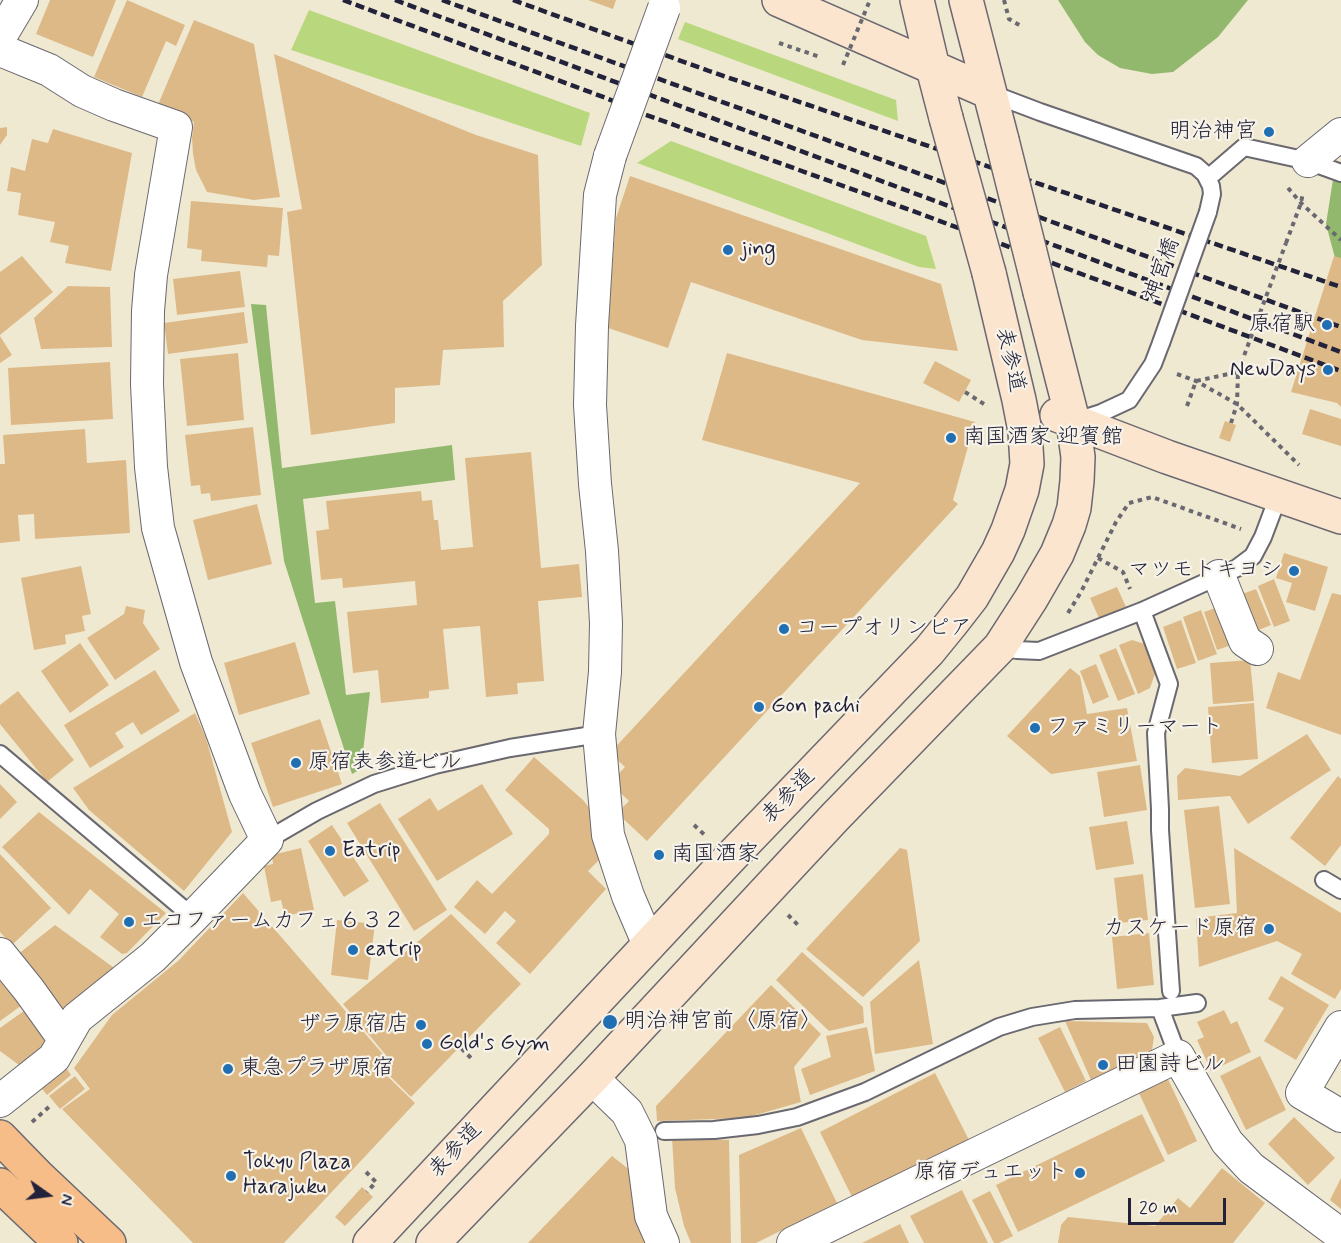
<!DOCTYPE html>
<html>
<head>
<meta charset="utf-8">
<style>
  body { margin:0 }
  #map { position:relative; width:1341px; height:1243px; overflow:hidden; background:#f0e9d1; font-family:Mynerve,sans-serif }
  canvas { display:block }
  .north { position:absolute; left:18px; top:1165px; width:60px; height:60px; -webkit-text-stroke:4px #f7f3e8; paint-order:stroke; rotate:104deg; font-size:16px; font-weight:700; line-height:24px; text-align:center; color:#22223b }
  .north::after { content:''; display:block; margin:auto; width:21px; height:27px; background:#22223b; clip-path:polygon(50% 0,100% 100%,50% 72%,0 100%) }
  .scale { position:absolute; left:1128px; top:1198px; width:98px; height:27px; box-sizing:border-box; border:3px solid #22223b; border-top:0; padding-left:8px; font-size:18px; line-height:21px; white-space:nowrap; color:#22223b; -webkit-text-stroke:4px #f7f3e8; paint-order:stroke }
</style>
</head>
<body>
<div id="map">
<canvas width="1341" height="1243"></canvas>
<div class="north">N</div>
<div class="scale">20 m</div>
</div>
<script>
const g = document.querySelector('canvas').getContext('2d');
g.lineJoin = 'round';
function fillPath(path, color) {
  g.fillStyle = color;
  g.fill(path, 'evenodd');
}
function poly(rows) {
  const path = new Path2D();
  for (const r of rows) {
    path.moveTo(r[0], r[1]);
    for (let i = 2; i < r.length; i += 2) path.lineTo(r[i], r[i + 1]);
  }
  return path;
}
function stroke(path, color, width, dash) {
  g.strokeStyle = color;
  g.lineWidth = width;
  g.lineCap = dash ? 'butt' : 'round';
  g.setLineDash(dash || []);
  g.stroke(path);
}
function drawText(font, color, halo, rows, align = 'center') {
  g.font = font + ' Mynerve,"Klee One",sans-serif';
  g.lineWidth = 4.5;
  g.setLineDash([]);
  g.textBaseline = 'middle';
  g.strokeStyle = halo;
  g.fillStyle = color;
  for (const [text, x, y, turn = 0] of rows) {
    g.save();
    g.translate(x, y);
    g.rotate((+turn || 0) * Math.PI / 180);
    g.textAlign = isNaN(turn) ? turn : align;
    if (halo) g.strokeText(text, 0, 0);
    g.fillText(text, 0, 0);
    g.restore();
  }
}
fillPath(poly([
  [309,10,590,113,581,146,291,50],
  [685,22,896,100,898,121,678,39],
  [671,141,926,236,936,269,919,267,637,163]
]), '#b9d87e');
fillPath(poly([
  [1058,0,1248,0,1218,37,1173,72,1152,74,1120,68,1098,55,1085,42],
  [1334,173,1341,176,1341,278,1340,277,1326,224],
  [251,304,266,305,282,468,452,445,455,480,303,499,315,603,335,601,346,695,370,692,361,769,352,774,284,561]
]), '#92b86d');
fillPath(poly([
  [50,0,116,0,93,57,36,34],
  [127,0,185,25,176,46,166,41,142,97,94,77],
  [588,0,616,0,613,9],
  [194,20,254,44,280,197,254,200,207,192,196,170,193,154,192,138,194,122,157,107],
  [274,54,476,135,538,155,542,265,503,301,504,347,443,350,440,385,395,388,395,423,311,435,287,212,302,209],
  [7,127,7,135,0,145,0,128],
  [53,129,132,153,111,271,65,263,69,246,50,242,55,222,18,215,21,193,7,191,11,167,25,171,32,139,48,143],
  [630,176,941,284,958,351,862,340,691,282,668,348,608,328,616,218],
  [191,201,283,208,279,256,268,255,267,267,201,261,202,250,187,248],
  [22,256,53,292,0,335,0,272],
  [1334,256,1341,258,1341,407,1337,403,1291,392],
  [240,271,245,307,177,315,173,279],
  [68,286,110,287,112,347,41,349,34,318],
  [244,312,248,343,168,354,164,323],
  [0,336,12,355,0,363],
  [238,353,244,420,187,426,180,359],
  [727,353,975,422,953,500,958,504,647,841,617,813,629,801,610,783,625,767,610,753,860,483,702,440],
  [935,361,971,380,959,402,923,383],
  [110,362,113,419,11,425,8,368],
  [1310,409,1341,419,1341,446,1302,434],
  [1225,421,1236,425,1230,442,1219,438],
  [253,427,261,495,211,501,210,493,201,494,200,485,191,486,185,435],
  [85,429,87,463,126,460,130,533,35,539,34,514,18,515,20,541,0,543,0,464,5,464,3,435],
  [531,452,541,568,579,564,582,597,538,601,544,681,517,683,518,694,486,697,480,626,443,629,449,689,429,691,429,698,381,703,378,670,353,673,347,612,417,605,415,581,343,588,342,578,321,580,316,531,329,529,326,501,421,491,422,501,432,500,434,520,438,520,441,550,473,547,465,458],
  [257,504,272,564,208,580,193,520],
  [1284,553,1328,567,1315,611,1286,602,1292,583,1276,578],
  [81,566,91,614,82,616,85,631,65,635,66,644,34,650,21,578],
  [1274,579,1290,621,1274,627,1258,586],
  [1117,587,1126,607,1099,618,1090,598],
  [1256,589,1271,625,1249,634,1234,597],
  [1332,593,1341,595,1341,735,1266,708,1278,672,1300,680],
  [126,606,145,610,143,623,160,649,115,680,87,638,124,614],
  [1221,606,1234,644,1217,650,1204,612],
  [1201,610,1217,654,1198,661,1183,617],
  [1181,620,1196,663,1177,669,1163,627],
  [1132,640,1145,644,1156,671,1150,688,1138,694,1119,645],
  [295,642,310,694,239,715,224,663],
  [80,643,109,685,70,713,41,671],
  [1116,648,1135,694,1118,701,1099,655],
  [1250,660,1254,701,1213,704,1210,663],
  [1096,664,1109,697,1093,704,1080,671],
  [1070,668,1080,676,1087,714,1127,708,1137,761,1051,774,1007,736],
  [155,670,180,711,141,735,133,722,115,733,124,747,90,768,64,725],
  [18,691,74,760,47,782,0,724,0,705],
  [1254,703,1258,759,1212,763,1208,707],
  [195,713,206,738,232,832,184,891,89,810,73,788],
  [320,719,342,784,273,807,251,743],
  [1307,734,1331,770,1248,824,1230,796,1178,800,1177,776,1185,768,1240,776],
  [534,757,583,800,591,810,600,859,588,871,606,889,530,974,496,943,516,921,505,911,485,934,454,907,477,880,492,894,549,834,549,829,505,790],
  [1140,765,1147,810,1104,817,1097,772],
  [1338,776,1341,779,1341,845,1325,866,1290,838],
  [0,784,17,802,0,819],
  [482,784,513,834,437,881,398,819,430,798,438,811],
  [380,803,447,910,414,931,347,823],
  [1219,806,1230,904,1195,908,1184,810],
  [39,812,166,913,127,953,122,954,100,937,119,914,90,889,69,915,2,847],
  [1127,821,1134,864,1096,870,1089,827],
  [332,825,369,881,344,897,308,841],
  [301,848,314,910,285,916,281,900,271,902,264,866,273,864,272,855],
  [900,848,907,850,920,941,863,997,806,949],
  [1234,848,1341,913,1341,989,1335,999,1291,974,1302,954,1277,941,1199,967,1196,918,1237,913],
  [0,854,51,908,12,945,0,932],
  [1143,874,1148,920,1119,923,1114,878],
  [243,893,388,1060,378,1072,381,1070,415,1103,284,1243,193,1243,62,1109,90,1089,74,1068,112,1015,178,961],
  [451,914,521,984,411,1097,382,1068,390,1060,343,1004],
  [337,920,375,924,368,980,331,975],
  [55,925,117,970,62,1015,17,955],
  [1149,933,1154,985,1117,989,1112,937],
  [802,952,863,1007,864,1023,829,1031,776,980],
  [919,960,933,1044,875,1054,870,1002],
  [6,976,25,1003,0,1021,0,979],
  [1281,976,1329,1005,1296,1060,1264,1041,1284,1008,1268,999],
  [771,985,821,1034,794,1067,801,1102,745,1118,657,1121,656,1106],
  [28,1008,50,1040,19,1065,0,1051,0,1028],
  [1224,1010,1231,1024,1237,1021,1251,1052,1211,1071,1197,1040,1204,1037,1197,1022],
  [1065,1021,1147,1023,1154,1037,1152,1050,1091,1080],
  [867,1027,875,1071,810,1095,801,1069,831,1057,826,1036],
  [1060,1027,1086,1081,1065,1092,1038,1038],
  [1260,1056,1286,1110,1246,1130,1220,1076],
  [67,1069,71,1075,47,1095,42,1089],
  [935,1073,969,1140,853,1199,820,1132],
  [75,1076,85,1089,60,1109,49,1096],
  [1167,1077,1197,1141,1168,1155,1138,1091],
  [1142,1114,1165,1161,1018,1232,996,1185],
  [1294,1117,1335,1158,1308,1185,1268,1144],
  [801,1128,837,1203,756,1243,741,1243,739,1155],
  [672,1138,729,1140,731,1243,691,1243,684,1226,675,1188],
  [612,1156,631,1171,646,1243,528,1243],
  [1222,1168,1265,1203,1233,1243,1058,1243,1061,1225,1068,1217,1155,1226,1178,1198,1190,1208],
  [1341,1178,1341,1209,1330,1200],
  [362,1187,373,1197,345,1226,335,1217],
  [962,1190,988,1243,924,1243,910,1216],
  [990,1191,1013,1236,999,1243,994,1243,972,1200],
  [900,1224,909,1243,862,1243]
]), '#ddb988');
const lane = poly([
  [990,93,1040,112,1196,166,1205,174,1211,186,1212,194,1208,212],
  [1208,178,1244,147,1308,161,1341,173],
  [1079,420,1101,413,1129,400,1153,364,1161,343],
  [1142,611,1169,684,1156,733,1160,809,1160,830,1171,991],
  [1000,647,1017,650,1039,651,1142,611,1237,568,1253,556,1263,537,1278,497],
  [0,754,193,917],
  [267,840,317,811,374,784,435,765,510,748,599,734],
  [1324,880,1341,890],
  [1160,1008,1178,1056],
  [664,1131,714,1130,758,1125,797,1117,865,1092,999,1027,1032,1017,1075,1010,1160,1008,1197,1003]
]);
const street = poly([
  [0,37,22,0],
  [0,50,49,70,82,91,114,105,176,127,151,275,148,311,147,384,151,467,158,528,196,662,245,794,267,840,193,917,153,957,77,1018,54,1058,0,1101],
  [610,156,600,195,592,326,590,405,595,484,602,551,606,623,605,672,599,734,608,835,628,896,649,945],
  [1308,161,1341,134],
  [1219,576,1245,641,1257,649],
  [0,954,29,990,64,1039],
  [1341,1027,1302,1093,1341,1116],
  [592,1078,627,1112,641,1140,651,1216,663,1243],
  [793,1243,1178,1056,1227,1142,1251,1168,1341,1235]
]);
const secondary = poly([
  [779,0,989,92],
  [917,0,933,68,946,118],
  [966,0,1002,140],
  [1057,415,1167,457,1341,517],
  [370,1243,729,859,929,651,951,624,972,597,998,552,1008,530,1022,490,1027,464,1025,431,1019,400,989,273],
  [433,1243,592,1078,835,817,1000,647,1031,599,1057,554,1069,525,1074,508,1077,481,1078,457,1073,421,1040,292]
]);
const primary = poly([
  [0,1137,38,1176,109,1243],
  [0,1185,61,1243]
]);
stroke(lane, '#6a6870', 20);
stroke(street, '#6a6870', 34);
stroke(secondary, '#6a6870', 36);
stroke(primary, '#6a6870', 36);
stroke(poly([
  [1004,0,1009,19,1021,26],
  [779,43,820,57],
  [1288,188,1301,203,1341,240],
  [1286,243,1301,203,1303,192],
  [1177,374,1196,381,1237,404,1299,465],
  [965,392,984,404],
  [1187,406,1196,381,1238,372,1237,404,1231,423],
  [1098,558,1123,572,1130,589],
  [1068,613,1081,592,1116,522,1129,503,1152,497,1241,529],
  [694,825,707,837],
  [788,915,800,927],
  [455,1042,472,1059],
  [32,1122,49,1107],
  [366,1172,376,1182,367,1192]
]), '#6a6870', 4, [4.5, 4.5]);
stroke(lane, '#fff', 16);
stroke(street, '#fff', 32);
stroke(secondary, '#fce5cf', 33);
stroke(primary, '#f7bd88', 33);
stroke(poly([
  [343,0,606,98,641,113,921,214,1341,371],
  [395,0,1341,352],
  [442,0,1341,327],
  [513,0,709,71,1341,287]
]), '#22223b', 4.5, [9, 4.5]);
const laneBridge = poly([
  [1161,343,1208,212]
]);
const streetBridge = poly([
  [610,156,664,8]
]);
const secondaryBridge = poly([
  [946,118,989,273],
  [1002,140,1040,292]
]);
stroke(laneBridge, '#6a6870', 20, []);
stroke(streetBridge, '#6a6870', 34, []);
stroke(secondaryBridge, '#6a6870', 36, []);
stroke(poly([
  [843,65,870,0],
  [1238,372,1286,243]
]), '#6a6870', 4, [4.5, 4.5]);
stroke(laneBridge, '#fff', 16);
stroke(streetBridge, '#fff', 32);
stroke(secondaryBridge, '#fce5cf', 33);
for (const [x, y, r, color] of [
  [1269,132,6,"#1f6fb2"],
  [728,250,6,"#1f6fb2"],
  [1327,325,6,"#1f6fb2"],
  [1328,370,6,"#1f6fb2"],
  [951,438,6,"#1f6fb2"],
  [1294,571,6,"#1f6fb2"],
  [784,629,6,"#1f6fb2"],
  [759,707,6,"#1f6fb2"],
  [1035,728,6,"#1f6fb2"],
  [296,763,6,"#1f6fb2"],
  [330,851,6,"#1f6fb2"],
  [659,855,6,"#1f6fb2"],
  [129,922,6,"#1f6fb2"],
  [1269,929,6,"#1f6fb2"],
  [353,950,6,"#1f6fb2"],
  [610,1022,8,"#1f6fb2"],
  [421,1025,6,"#1f6fb2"],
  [427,1044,6,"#1f6fb2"],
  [1103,1065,6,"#1f6fb2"],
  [228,1069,6,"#1f6fb2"],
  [1080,1173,6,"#1f6fb2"],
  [231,1176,6,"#1f6fb2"]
]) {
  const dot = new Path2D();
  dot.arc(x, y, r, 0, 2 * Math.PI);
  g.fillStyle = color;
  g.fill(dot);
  stroke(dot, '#f7f3e8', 2);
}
drawText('22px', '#22223b', '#f7f3e8', [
  ["明治神宮",1257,132,"right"],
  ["jing",740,250],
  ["原宿駅",1315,325,"right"],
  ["NewDays",1316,370,"right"],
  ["南国酒家 迎賓館",963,438],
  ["マツモトキヨシ",1282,571,"right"],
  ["コープオリンピア",796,629],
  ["Gon pachi",771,707],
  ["ファミリーマート",1047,728],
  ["原宿表参道ビル",308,763],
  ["Eatrip",342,851],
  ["南国酒家",671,855],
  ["エコファームカフェ６３２",141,922],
  ["カスケード原宿",1257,929,"right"],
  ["eatrip",365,950],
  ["明治神宮前〈原宿〉",624,1022],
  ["ザラ原宿店",409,1025,"right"],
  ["Gold's Gym",439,1044],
  ["田園詩ビル",1115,1065],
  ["東急プラザ原宿",240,1069],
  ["Tokyu Plaza",243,1163],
  ["Harajuku",243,1188],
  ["原宿デュエット",1068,1173,"right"]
], 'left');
drawText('22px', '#22223b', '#f7f3e8', [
  ["神宮橋",1163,270,-70],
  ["表参道",1009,360,77],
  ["表参道",789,797,-46],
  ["表参道",456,1151,-47]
]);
</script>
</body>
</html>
